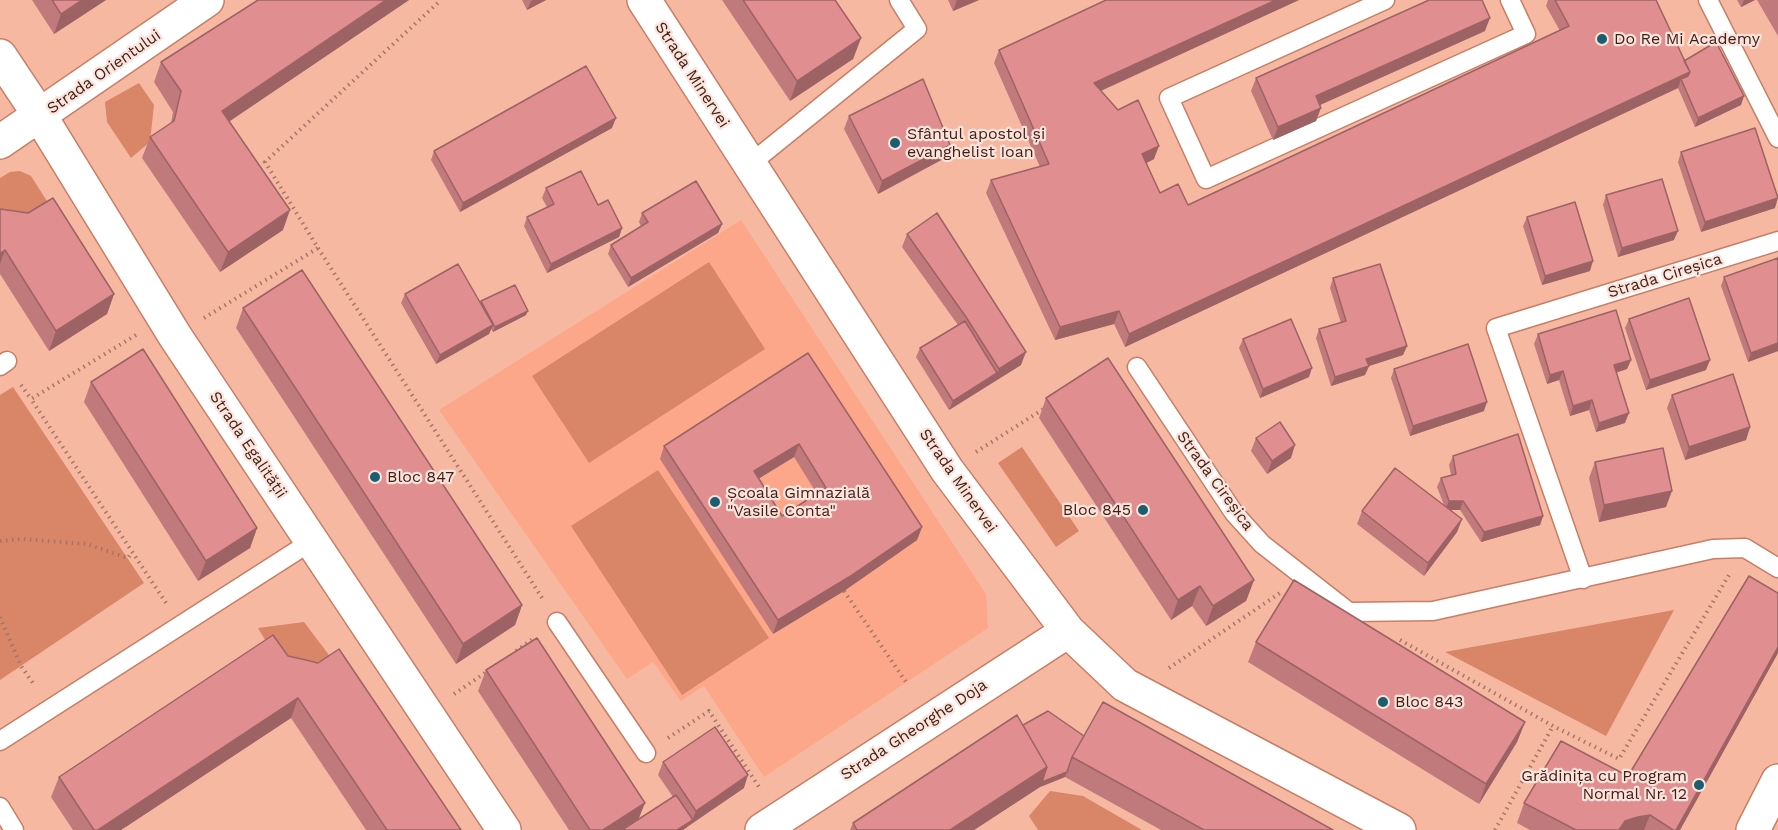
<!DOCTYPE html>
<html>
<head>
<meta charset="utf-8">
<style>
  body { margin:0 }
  canvas { display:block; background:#f7b8a2 }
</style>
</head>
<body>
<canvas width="1778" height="830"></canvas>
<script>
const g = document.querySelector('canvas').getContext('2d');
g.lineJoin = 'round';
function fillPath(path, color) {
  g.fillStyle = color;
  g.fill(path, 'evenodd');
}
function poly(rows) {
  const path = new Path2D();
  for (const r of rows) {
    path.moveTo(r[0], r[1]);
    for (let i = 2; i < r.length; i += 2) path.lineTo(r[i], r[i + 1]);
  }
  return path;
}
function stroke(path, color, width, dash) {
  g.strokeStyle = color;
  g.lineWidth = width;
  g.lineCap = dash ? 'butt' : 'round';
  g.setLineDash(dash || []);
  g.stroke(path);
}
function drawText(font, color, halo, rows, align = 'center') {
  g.font = font + ' "Work Sans",sans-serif';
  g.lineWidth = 4.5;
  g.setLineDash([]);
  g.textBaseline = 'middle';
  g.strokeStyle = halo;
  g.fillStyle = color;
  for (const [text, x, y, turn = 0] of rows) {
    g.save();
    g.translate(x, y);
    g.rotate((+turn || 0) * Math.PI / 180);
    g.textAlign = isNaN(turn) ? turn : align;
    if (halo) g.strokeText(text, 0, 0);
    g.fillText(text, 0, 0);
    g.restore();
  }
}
fillPath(poly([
  [741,220,986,594,988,628,764,777,704,686,681,701,653,662,627,679,439,410]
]), '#fca78a');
fillPath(poly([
  [139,83,154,105,150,142,131,158,107,122,105,102],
  [20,171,31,176,52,209,0,225,0,178,10,172],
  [709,262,765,349,589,463,532,376],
  [13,387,144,583,0,680,0,395],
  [1022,447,1079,531,1056,547,998,463],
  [658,470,769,638,682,695,571,526],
  [1674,610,1606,736,1445,652],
  [304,622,335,663,284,672,258,628],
  [1050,791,1083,796,1142,830,1038,830,1029,816]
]), '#d98568');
const lane = poly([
  [1385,0,1169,98,1206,179,1526,34,1510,0],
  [1708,0,1778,138],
  [750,164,917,29,899,0],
  [0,366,7,361],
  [1137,367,1234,513,1262,544,1349,612,1433,611,1713,549,1745,548,1778,568],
  [1583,579,1496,328,1778,241],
  [557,622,646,753],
  [0,741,312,541],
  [0,807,14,830]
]);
const street = poly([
  [644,0,947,470,1068,631,1125,685,1399,830],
  [0,56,40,116,175,336,504,830],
  [0,142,207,0],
  [762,830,1068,631],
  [1753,830,1778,781]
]);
stroke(lane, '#c87e65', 21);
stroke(street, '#c87e65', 36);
stroke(poly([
  [318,248,544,601],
  [204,318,318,248,265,162,441,0],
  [136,335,31,399,166,603],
  [21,385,31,399],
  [976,452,1045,408],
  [0,541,21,539,87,544,128,558,132,552],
  [844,591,906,682],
  [0,617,21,666,35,686],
  [1400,640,1553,726,1619,759,1729,575],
  [516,651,534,638],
  [1169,668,1280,593],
  [454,694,488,671],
  [668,738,709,711,761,790],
  [1495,830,1553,726]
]), '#a67565', 4, [1.5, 4.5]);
stroke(lane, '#fff', 18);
stroke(street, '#fff', 33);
fillPath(poly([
  [32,0,106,0,54,34],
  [258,0,409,0,230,121,283,230,220,272,142,158,150,137,171,123,173,112,154,82,161,62],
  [522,0,546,0,527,10],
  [722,0,835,0,861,38,853,59,790,101],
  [948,0,979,0,953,11],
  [1106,0,1299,0,1101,91,1154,159,1146,163,1160,193,1188,205,1560,31,1546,6,1548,0,1656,0,1684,61,1741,105,1695,127,1678,88,1125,347,1114,324,1055,340,986,193,991,180,1040,167,994,63,999,50],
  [1737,0,1755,0,1741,7],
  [1757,0,1778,0,1778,36],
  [1485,31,1320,105,1316,121,1273,140,1251,91,1256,78],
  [849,116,950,145,945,158,878,194,844,129],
  [612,128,460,212,431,160,434,151],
  [1681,152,1775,208,1701,232,1678,162],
  [546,188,598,205,622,228,619,237,547,273,524,226,527,217,547,207,542,198],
  [1606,195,1674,240,1618,257,1603,205],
  [0,209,114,294,107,314,49,351,0,274],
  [642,213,722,224,718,233,628,287,608,254,611,245,641,226,639,222],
  [1527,217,1590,271,1542,285,1523,226],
  [907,234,1021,365,949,410,916,357,920,348,958,325,902,247],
  [1778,258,1778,351,1748,362,1721,286,1724,277],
  [1333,278,1407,346,1403,355,1369,366,1365,375,1331,386,1316,338,1319,329,1341,323,1330,288],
  [405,294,481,303,481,301,526,315,493,332,491,329,489,334,436,364,401,303],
  [243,308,522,605,515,625,456,664,236,328],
  [1629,319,1706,370,1646,390,1625,328],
  [1538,334,1631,360,1627,369,1616,373,1625,423,1596,432,1589,410,1570,416,1559,380,1547,384,1534,344],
  [1243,339,1309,377,1260,398,1239,348],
  [808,353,922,527,917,540,844,591,773,634,660,459,664,446],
  [794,457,817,494,782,516,759,478],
  [1394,369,1484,411,1410,436,1391,378],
  [91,382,257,528,250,548,198,581,84,402],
  [1672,395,1750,427,1746,440,1685,460,1667,408],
  [1046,398,1254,580,1246,601,1206,626,1192,606,1171,620,1039,418],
  [1256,438,1291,458,1267,474,1251,451],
  [1453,456,1543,516,1540,525,1481,542,1460,510,1450,510,1462,519,1457,532,1424,576,1357,524,1362,511,1444,505,1437,487,1441,478,1451,475,1449,465],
  [1595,462,1666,507,1599,522,1589,478],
  [1256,642,1525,722,1517,742,1479,804,1248,662],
  [1778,653,1680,830,1530,830,1517,823,1524,803,1628,776],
  [288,656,461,830,366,830,291,718,121,830,73,830,51,797,59,777],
  [486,670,639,819,673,797,658,775,663,762,744,788,683,830,569,830,478,691],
  [1023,725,1084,736,1333,830,1161,830,1065,777,1040,787,974,830,850,830,853,823]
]), '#c17a7b');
fillPath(poly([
  [82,0,106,0,54,34,61,14],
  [386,0,409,0,215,131,222,111],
  [533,0,546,0,527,10,531,1],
  [957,0,979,0,953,11],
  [1276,0,1299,0,1089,96,1094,83],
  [1744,0,1755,0,1741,7],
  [1490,18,1485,31,1311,109,1316,96],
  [861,38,853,59,790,101,797,81],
  [1690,72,1684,85,1681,79,1678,88,1125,347,1129,334],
  [1744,96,1741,105,1695,127,1698,118],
  [1321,108,1316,121,1273,140,1278,127],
  [616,118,612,128,460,212,463,203],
  [950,145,945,158,878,194,882,181],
  [1159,146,1154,159,1137,168,1142,154],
  [1778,198,1775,208,1701,232,1705,222],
  [290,210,283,230,220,272,228,252],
  [722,224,718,233,628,287,631,278],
  [622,228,619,237,547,273,551,264],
  [1678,231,1674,240,1618,257,1622,248],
  [5,250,0,264,0,254],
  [1593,261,1590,271,1542,285,1545,276],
  [114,294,107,314,49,351,56,331],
  [528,311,526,315,493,332,495,327],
  [1119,311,1114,324,1055,340,1060,327],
  [493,325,489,334,436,364,440,355],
  [1778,343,1778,351,1748,362,1751,353],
  [1407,346,1403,355,1369,366,1365,375,1331,386,1335,377,1366,359],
  [1026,352,1021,365,949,410,953,401,997,373,999,369],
  [1631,360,1627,369,1610,374,1614,365],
  [1710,360,1706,370,1646,390,1650,380],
  [1312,368,1309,377,1260,398,1263,389],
  [1563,371,1559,380,1547,384,1550,375],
  [1592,400,1589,410,1570,416,1573,406],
  [1487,402,1484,411,1410,436,1413,426],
  [1629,413,1625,423,1596,432,1599,423],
  [1750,427,1746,440,1685,460,1689,447],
  [799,444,794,457,750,484,754,471],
  [1295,445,1291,458,1267,474,1272,461],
  [1672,491,1666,507,1599,522,1604,505],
  [1449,501,1463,501,1460,510,1445,510],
  [1543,516,1540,525,1481,542,1484,532],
  [1462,519,1457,532,1424,576,1428,563],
  [922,527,917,540,844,591,773,634,778,620],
  [257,528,250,548,198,581,206,561],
  [1254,580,1246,601,1206,626,1213,606],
  [1200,586,1192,606,1171,620,1178,600],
  [522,605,515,625,456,664,463,644],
  [1778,647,1778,653,1680,830,1676,830],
  [298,698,291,718,121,830,98,830],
  [1525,722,1517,742,1479,804,1486,784],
  [1047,767,1067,772,1065,777,1040,787,974,830,950,830],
  [748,775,744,788,691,824,696,811],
  [645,803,637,823,627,830,603,830],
  [1650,815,1644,830,1619,830,1625,821,1638,817],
  [693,820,691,824,683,830,677,830]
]), '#9d6364');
const building = poly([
  [52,0,82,0,61,14,52,0],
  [258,0,386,0,222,111,290,210,228,252,150,137,174,121,181,91,161,62,258,0],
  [743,0,835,0,861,38,797,81,743,0],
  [1106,0,1276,0,1094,83,1118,110,1138,100,1159,146,1142,154,1160,193,1178,184,1188,205,1569,26,1555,0,1656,0,1690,72,1129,334,1119,311,1060,327,991,180,1049,164,999,50,1106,0],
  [1429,0,1482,0,1490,18,1316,96,1321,108,1278,127,1256,78,1429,0],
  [1716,42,1744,96,1698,118,1681,79,1688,76,1690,72,1684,61,1716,42],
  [586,66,616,118,463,203,434,151,586,66],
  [923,79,950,145,882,181,849,116,923,79],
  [1755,128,1778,198,1705,222,1681,152,1755,128],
  [581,171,598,205,608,200,622,228,551,264,527,217,554,204,546,188,581,171],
  [1662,179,1678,231,1622,248,1606,195,1662,179],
  [696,181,722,224,631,278,611,245,648,222,642,213,696,181],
  [53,198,114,294,56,331,5,250,0,254,0,209,28,213,53,198],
  [1575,202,1593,261,1545,276,1527,217,1575,202],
  [937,213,1026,352,999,369,966,317,907,234,937,213],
  [1778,258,1778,343,1751,353,1724,277,1778,258],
  [458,264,493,325,440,355,405,294,458,264],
  [1380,264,1407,346,1366,359,1369,366,1335,377,1319,329,1346,321,1333,278,1380,264],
  [302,270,522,605,463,644,243,308,302,270],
  [515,285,528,311,495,327,481,301,515,285],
  [1689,298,1710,360,1650,380,1629,319,1689,298],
  [1616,310,1631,360,1614,365,1629,413,1599,423,1592,400,1573,406,1563,371,1550,375,1538,334,1616,310],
  [1291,319,1312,368,1263,389,1243,339,1291,319],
  [965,321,997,373,953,401,920,348,965,321],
  [1468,344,1487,402,1413,426,1394,369,1468,344],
  [143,349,257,528,206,561,91,382,143,349],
  [808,353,922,527,849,577,778,620,664,446,808,353],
  [799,444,826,488,782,516,754,471,799,444],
  [1108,358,1254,580,1213,606,1200,586,1178,600,1046,398,1108,358],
  [1733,374,1750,427,1689,447,1672,395,1733,374],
  [1280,422,1295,445,1272,461,1256,438,1280,422],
  [1518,434,1543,516,1484,532,1463,501,1449,501,1441,478,1456,474,1453,456,1518,434],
  [1663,448,1672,491,1604,505,1595,462,1663,448],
  [1395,468,1462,519,1428,563,1362,511,1395,468],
  [1749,576,1778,593,1778,647,1676,830,1673,830,1650,815,1638,817,1625,821,1619,830,1576,830,1524,803,1561,741,1628,776,1749,576],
  [1294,580,1525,722,1486,784,1256,642,1294,580],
  [273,635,288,656,306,660,318,663,339,649,461,830,387,830,298,698,98,830,94,830,59,777,273,635],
  [537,638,645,803,603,830,590,830,486,670,537,638],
  [1103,702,1333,830,1204,830,1072,757,1103,702],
  [1048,711,1084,736,1072,757,1067,772,1042,782,1047,767,1023,725,1048,711],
  [1017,715,1047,767,950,830,857,830,853,823,1017,715],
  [715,727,748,775,696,811,663,762,715,727],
  [676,795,693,820,677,830,622,830,676,795]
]);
fillPath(building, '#e08e8f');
stroke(building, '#9d6364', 1.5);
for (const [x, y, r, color] of [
  [1602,39,6,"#1a5f71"],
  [895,143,6,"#1a5f71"],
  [375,477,6,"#1a5f71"],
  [715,502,6,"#1a5f71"],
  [1143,510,6,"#1a5f71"],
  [1383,702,6,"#1a5f71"],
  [1699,785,6,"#1a5f71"]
]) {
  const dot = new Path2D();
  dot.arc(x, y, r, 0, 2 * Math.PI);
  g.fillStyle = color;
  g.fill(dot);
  stroke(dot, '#fce3db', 2);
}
drawText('16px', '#3d1f15', '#fce3db', [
  ["Do Re Mi Academy",1614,39],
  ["Sfântul apostol și",907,134],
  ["evanghelist Ioan",907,152],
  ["Bloc 847",387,477],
  ["Școala Gimnazială",727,493],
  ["\"Vasile Conta\"",727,511],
  ["Bloc 845",1131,510,"right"],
  ["Bloc 843",1395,702],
  ["Grădinița cu Program",1687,776,"right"],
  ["Normal Nr. 12",1687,794,"right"]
], 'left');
drawText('16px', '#3d1f15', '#fce3db', [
  ["Strada Orientului",104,72,-35],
  ["Strada Minervei",692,75,57],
  ["Strada Cireșica",1665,276,-17],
  ["Strada Egalității",248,445,56],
  ["Strada Minervei",958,481,55],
  ["Strada Cireșica",1215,481,54],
  ["Strada Gheorghe Doja",914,730,-33]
]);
</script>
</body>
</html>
